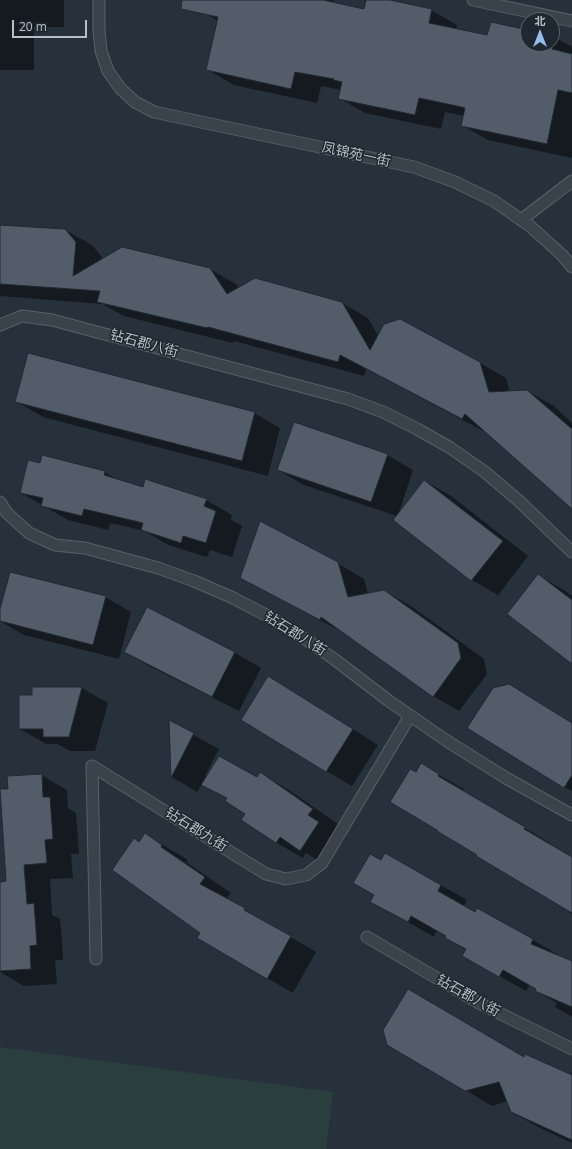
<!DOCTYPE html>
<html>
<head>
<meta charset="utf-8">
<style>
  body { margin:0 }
  #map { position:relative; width:572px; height:1149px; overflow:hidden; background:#27313b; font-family:"Open Sans","Noto Sans SC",sans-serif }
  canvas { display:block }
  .north { position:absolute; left:520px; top:12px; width:40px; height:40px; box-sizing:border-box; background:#1f2831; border:1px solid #5b646d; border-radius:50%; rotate:0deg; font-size:11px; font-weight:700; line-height:16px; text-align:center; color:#b6bec7 }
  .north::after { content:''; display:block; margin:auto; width:14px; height:18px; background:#96beec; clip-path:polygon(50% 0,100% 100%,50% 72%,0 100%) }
  .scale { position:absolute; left:12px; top:20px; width:75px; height:18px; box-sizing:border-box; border:2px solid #b6bec7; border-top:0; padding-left:5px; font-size:12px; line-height:14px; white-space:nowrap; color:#b6bec7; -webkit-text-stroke:3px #1f2831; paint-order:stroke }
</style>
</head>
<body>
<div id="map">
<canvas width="572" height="1149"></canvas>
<div class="north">北</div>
<div class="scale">20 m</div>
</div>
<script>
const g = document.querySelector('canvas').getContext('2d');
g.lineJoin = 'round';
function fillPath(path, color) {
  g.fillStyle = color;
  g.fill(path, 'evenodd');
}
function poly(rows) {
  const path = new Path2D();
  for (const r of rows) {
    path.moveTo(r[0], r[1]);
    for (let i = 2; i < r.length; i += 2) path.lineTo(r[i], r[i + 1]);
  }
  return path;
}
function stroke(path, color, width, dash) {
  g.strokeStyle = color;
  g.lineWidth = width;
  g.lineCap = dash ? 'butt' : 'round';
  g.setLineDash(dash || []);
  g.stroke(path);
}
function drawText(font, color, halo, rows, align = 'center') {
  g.font = font + ' "Open Sans","Noto Sans SC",sans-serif';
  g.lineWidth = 3;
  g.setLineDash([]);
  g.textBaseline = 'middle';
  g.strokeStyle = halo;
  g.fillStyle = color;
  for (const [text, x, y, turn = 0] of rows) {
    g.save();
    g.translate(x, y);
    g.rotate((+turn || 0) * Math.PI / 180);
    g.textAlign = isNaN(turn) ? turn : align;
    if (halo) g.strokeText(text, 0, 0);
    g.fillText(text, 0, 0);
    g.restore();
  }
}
fillPath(poly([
  [0,1047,333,1092,326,1149,0,1149]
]), '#2a3e3d');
fillPath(poly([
  [0,0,64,0,64,27,34,27,34,70,0,70],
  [208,0,334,0,333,3,365,10,367,0,385,0,431,10,457,25,456,30,488,37,528,31,528,44,552,44,552,36,554,37,572,47,572,158,488,140,462,125,464,116,445,112,441,129,365,113,339,98,341,90,321,86,317,103,234,85,208,70,218,21,205,13],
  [0,226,65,230,92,245,102,257,101,261,210,269,236,284,239,288,342,303,368,318,379,337,480,363,506,378,510,392,527,391,554,406,572,423,572,505,489,434,366,369,364,376,234,341,233,343,124,316,102,304,0,296],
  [17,402,254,413,280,428,268,476,43,417],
  [387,455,413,470,398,515,425,481,451,496,528,556,498,595,472,580,395,520,397,516,304,485,278,470],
  [41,464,104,472,121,481,144,488,206,500,232,515,231,520,242,526,232,557,210,550,207,557,168,545,145,531,110,523,108,530,68,520,21,493],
  [337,563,364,579,368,594,384,591,411,606,484,659,487,674,459,711,433,696,346,634,241,578],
  [538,575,564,590,572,596,572,664],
  [105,597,131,612,119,659,24,635,0,621,0,613],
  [147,608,235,653,261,668,239,711,151,667,125,652],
  [33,688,82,688,108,703,95,751,70,751,57,744,46,744,20,729,33,696],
  [295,693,378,745,352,786,326,771],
  [170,722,219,749,205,776,257,778,260,773,286,788,338,824,334,831,345,838,326,865,306,853,303,858,277,843,242,820,246,814,228,799,202,784,197,792,172,777],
  [572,723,572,791,564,787],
  [421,765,464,789,463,791,550,843,549,845,572,858,572,915,568,912,569,911,478,854,416,774],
  [41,775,67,790,68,808,76,813,79,854,71,854,73,878,50,879,52,915,60,919,62,940,63,960,55,960,57,984,24,986,0,972,0,883,7,882,9,790],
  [145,834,188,860,186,862,231,893,226,899,316,952,293,993,198,938,201,932,140,843],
  [386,854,467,900,463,907,475,913,478,909,559,955,558,957,572,963,572,1017,555,1007,557,1003,536,991,537,989,530,984,526,991,464,956,467,949,448,936,437,930,434,937,398,916,375,895,382,861],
  [524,1058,572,1076,572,1143,538,1127,512,1112,508,1101,492,1106,465,1090]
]), '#0007');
const building = poly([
  [182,0,323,0,364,9,366,0,390,0,432,9,429,23,487,35,491,22,528,30,528,44,552,44,552,35,555,36,552,49,572,54,572,93,558,90,547,144,461,126,465,108,457,106,419,98,415,115,338,99,342,82,333,80,334,79,295,72,291,89,206,70,218,17,181,9,182,0],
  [0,225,65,229,76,242,73,276,122,247,210,268,227,294,255,278,342,302,370,350,384,324,400,319,480,362,489,392,527,390,572,429,572,509,465,414,462,419,340,355,338,362,208,327,207,328,97,302,100,291,0,284,0,225],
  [28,353,255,412,242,461,15,402,28,353],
  [294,422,388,454,371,502,277,470,294,422],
  [42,455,105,471,104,475,143,487,145,479,207,499,204,506,216,511,206,543,183,536,181,543,141,530,143,523,84,509,82,516,41,506,43,498,20,493,28,460,40,463,42,455],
  [424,480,503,541,471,581,393,520,424,480],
  [260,521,338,562,348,597,384,590,458,643,461,658,433,697,321,617,320,620,240,578,260,521],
  [10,572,106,596,93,645,0,621,0,609,10,572],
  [538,574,572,600,572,664,507,614,538,574],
  [147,607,235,652,212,697,124,652,147,607],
  [268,676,353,729,326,772,241,720,268,676],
  [509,684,572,723,572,775,564,788,467,728,493,688,509,684],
  [32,687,82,687,69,737,43,737,43,729,19,729,19,695,32,695,32,687],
  [169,720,194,733,171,778,169,720],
  [219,756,257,777,260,772,313,809,308,815,319,822,300,851,280,837,276,843,241,820,245,814,225,801,227,798,201,785,219,756],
  [421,763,439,774,438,776,525,827,524,829,572,857,572,913,476,856,477,855,437,831,437,830,390,802,410,769,416,772,421,763],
  [42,774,43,797,50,797,53,839,45,840,47,863,24,865,27,904,34,903,37,945,30,946,31,969,0,971,0,882,6,881,0,789,8,789,7,776,42,774],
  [145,833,162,845,161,847,205,877,200,884,245,908,244,910,291,936,267,979,197,938,200,933,112,870,134,838,139,842,145,833],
  [385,853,441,885,438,891,475,912,477,908,533,939,531,944,572,961,572,1007,535,991,536,989,503,970,499,977,462,956,466,949,445,938,446,936,411,916,408,922,370,902,374,895,353,883,370,854,381,860,385,853],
  [408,989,524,1057,525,1054,572,1075,572,1140,511,1112,499,1082,465,1091,387,1045,383,1030,408,989]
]);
fillPath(building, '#525d69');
stroke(building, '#212a33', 1);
const lane = poly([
  [99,0,99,30,101,51,108,71,120,88,135,102,154,112,414,167,455,182,494,201,530,226,562,255,572,267],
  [473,0,572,21],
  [521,220,572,181],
  [0,325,22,316,52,320,348,399,383,412,417,429,449,447,485,472,519,501,572,552],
  [0,502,7,513,29,533,55,545,85,548,158,568,194,581,231,597,266,615,301,636,334,659,389,701,447,741,506,778,572,815],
  [367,937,479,1003,572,1049],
  [96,959,92,766,266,874,286,879,306,875,322,863,410,716]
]);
stroke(lane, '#58616a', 13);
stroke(lane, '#3a434c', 11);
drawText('14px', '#b6bec7', '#1f2831', [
  ["凤锦苑一街",356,155,12],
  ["钻石郡八街",144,344,15],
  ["钻石郡八街",295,634,32],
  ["钻石郡九街",196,830,32],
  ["钻石郡八街",468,996,29]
]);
</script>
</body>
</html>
